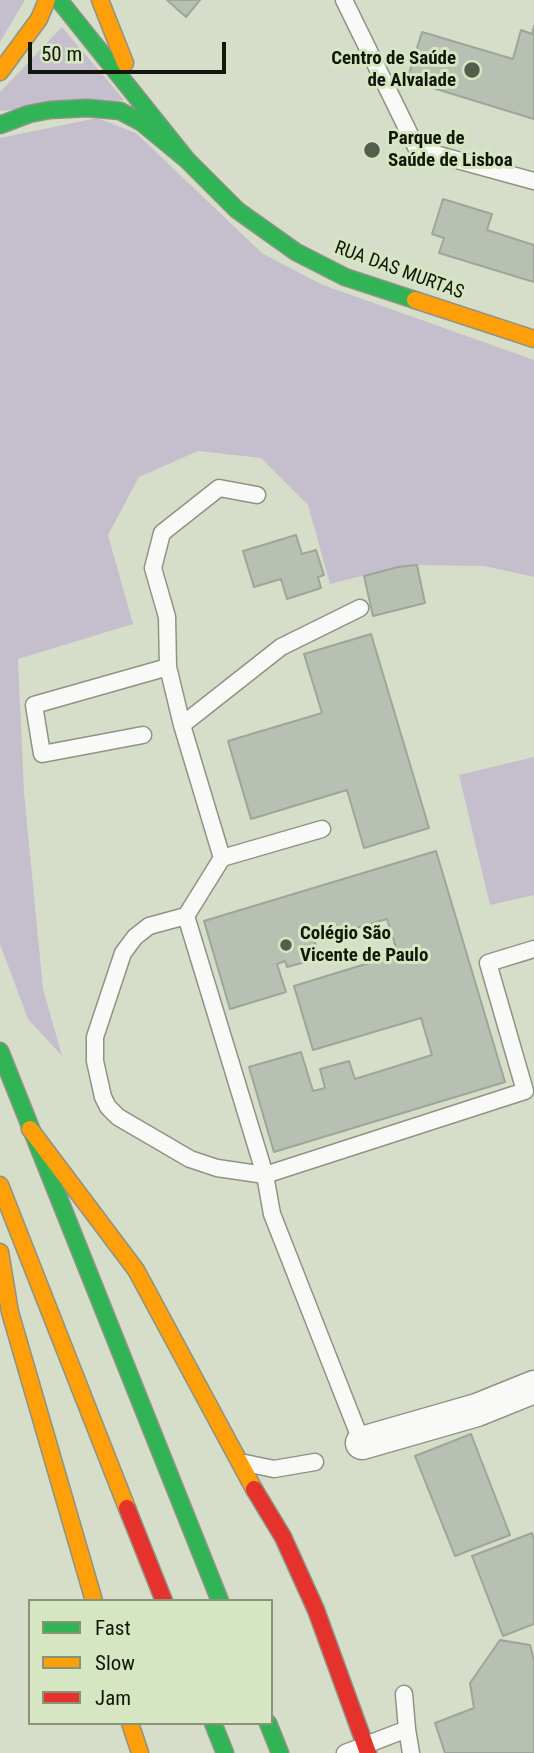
<!DOCTYPE html>
<html>
<head>
<meta charset="utf-8">
<style>
  body { margin:0 }
  #map { position:relative; width:534px; height:1753px; overflow:hidden; background:#d6deca; font-family:"Roboto Condensed",sans-serif }
  canvas { display:block }
  .legend { position:absolute; left:28px; top:1599px; width:245px; height:126px; box-sizing:border-box; background:#d7e6c2; border:2px solid #889378; margin:0; padding:9px 12px; list-style:none; font-size:21px; color:#12170a }
  .legend li { display:flex; align-items:center; gap:14px; height:35px }
  .legend b { width:35px; border:2px solid #889378 }
  .scale { position:absolute; left:28px; top:42px; width:198px; height:32px; box-sizing:border-box; border:4px solid #12170a; border-top:0; padding-left:9px; font-size:21px; line-height:24px; white-space:nowrap; color:#12170a; -webkit-text-stroke:5px #d7e6c2; paint-order:stroke }
</style>
</head>
<body>
<div id="map">
<canvas width="534" height="1753"></canvas>
<ul class="legend">
<li><b style="height:9px;background:#30b455"></b>Fast</li>
<li><b style="height:9px;background:#ff9f0a"></b>Slow</li>
<li><b style="height:9px;background:#e5322d"></b>Jam</li>
</ul>
<div class="scale">50 m</div>
</div>
<script>
const g = document.querySelector('canvas').getContext('2d');
g.lineJoin = 'round';
function fillPath(path, color) {
  g.fillStyle = color;
  g.fill(path, 'evenodd');
}
function poly(rows) {
  const path = new Path2D();
  for (const r of rows) {
    path.moveTo(r[0], r[1]);
    for (let i = 2; i < r.length; i += 2) path.lineTo(r[i], r[i + 1]);
  }
  return path;
}
function stroke(path, color, width, dash) {
  g.strokeStyle = color;
  g.lineWidth = width;
  g.lineCap = dash ? 'butt' : 'round';
  g.setLineDash(dash || []);
  g.stroke(path);
}
function drawText(font, color, halo, rows, align = 'center') {
  g.font = font + ' "Roboto Condensed",sans-serif';
  g.lineWidth = 6;
  g.setLineDash([]);
  g.textBaseline = 'middle';
  g.strokeStyle = halo;
  g.fillStyle = color;
  for (const [text, x, y, turn = 0] of rows) {
    g.save();
    g.translate(x, y);
    g.rotate((+turn || 0) * Math.PI / 180);
    g.textAlign = isNaN(turn) ? turn : align;
    if (halo) g.strokeText(text, 0, 0);
    g.fillText(text, 0, 0);
    g.restore();
  }
}
fillPath(poly([
  [0,0,25,0,0,42],
  [62,27,124,100,0,111,0,92],
  [97,118,136,133,263,254,323,285,534,360,534,577,484,566,417,565,398,567,330,584,308,505,261,458,198,451,139,477,108,535,133,624,18,659,24,792,43,989,62,1056,28,1019,0,944,0,138],
  [534,757,534,895,490,905,459,775]
]), '#c5becd');
const building = poly([
  [167,0,200,0,186,17,167,0],
  [534,26,534,119,407,80,422,32,513,59,521,30,532,34,534,26],
  [443,199,492,214,487,230,534,245,534,282,439,253,444,238,432,234,443,199],
  [296,535,302,554,316,550,324,575,318,577,321,588,287,599,281,579,254,587,243,551,296,535],
  [417,565,425,603,373,616,364,576,398,567,417,565],
  [371,634,429,828,364,848,347,790,251,819,228,741,322,713,304,654,371,634],
  [436,851,505,1082,274,1152,249,1067,301,1052,313,1091,325,1088,320,1069,349,1061,355,1079,432,1055,421,1018,313,1050,294,986,398,954,387,919,314,940,320,958,287,967,285,961,277,964,286,992,230,1009,204,921,436,851],
  [471,1434,510,1535,455,1556,415,1456,471,1434],
  [532,1533,534,1539,534,1624,503,1636,472,1556,532,1533],
  [500,1640,530,1645,534,1661,534,1753,445,1753,435,1723,474,1708,470,1683,500,1640]
]);
fillPath(building, '#b7c0b2');
stroke(building, '#9da698', 2);
const lane = poly([
  [344,0,417,149,534,181],
  [168,667,167,617,153,568,162,533,219,488,257,495],
  [182,725,281,647,360,608],
  [143,735,42,754,34,705,168,667,182,725,222,858,186,916,265,1175,217,1168,190,1159,118,1117,108,1107,103,1097,95,1061,95,1037,123,953,135,937,149,926,186,916],
  [222,858,322,829],
  [362,1443,272,1214,265,1175,525,1091,488,963,534,949],
  [245,1463,274,1469,315,1462],
  [407,1729,411,1753],
  [345,1753,407,1729,404,1694]
]);
const street = poly([
  [362,1443,477,1410,534,1387]
]);
const fast = poly([
  [59,0,187,160,237,210,296,252,345,277,415,300],
  [0,125,29,114,50,110,87,108,120,111,141,122,187,160],
  [0,1051,220,1601],
  [213,1723,225,1753],
  [268,1723,280,1753]
]);
const slow = poly([
  [100,0,125,63],
  [0,72,39,19,47,0],
  [415,300,534,339],
  [30,1129,136,1270,254,1489],
  [0,1185,127,1508],
  [0,1252,10,1312,94,1601],
  [130,1723,140,1753]
]);
const jam = poly([
  [254,1489,283,1537,316,1610,368,1753],
  [127,1508,164,1601]
]);
stroke(lane, '#8d9484', 19);
stroke(street, '#8d9484', 35);
stroke(fast, '#8d9484', 19);
stroke(slow, '#8d9484', 19);
stroke(jam, '#8d9484', 19);
stroke(lane, '#f9faf7', 16);
stroke(street, '#f9faf7', 32);
stroke(fast, '#30b455', 16);
stroke(slow, '#ff9f0a', 16);
stroke(jam, '#e5322d', 16);
for (const [x, y, r, color] of [
  [472,70,9,"#575d4d"],
  [372,150,9,"#575d4d"],
  [286,945,7,"#575d4d"]
]) {
  const dot = new Path2D();
  dot.arc(x, y, r, 0, 2 * Math.PI);
  g.fillStyle = color;
  g.fill(dot);
  stroke(dot, '#d7e6c2', 2.5);
}
drawText('bold 19px', '#12170a', '#d7e6c2', [
  ["Centro de Saúde",456,59,"right"],
  ["de Alvalade",456,81,"right"],
  ["Parque de",388,139],
  ["Saúde de Lisboa",388,161],
  ["Colégio São",300,934],
  ["Vicente de Paulo",300,956]
], 'left');
drawText('19px', '#12170a', '#d7e6c2', [
  ["RUA DAS MURTAS",399,271,20]
]);
</script>
</body>
</html>
